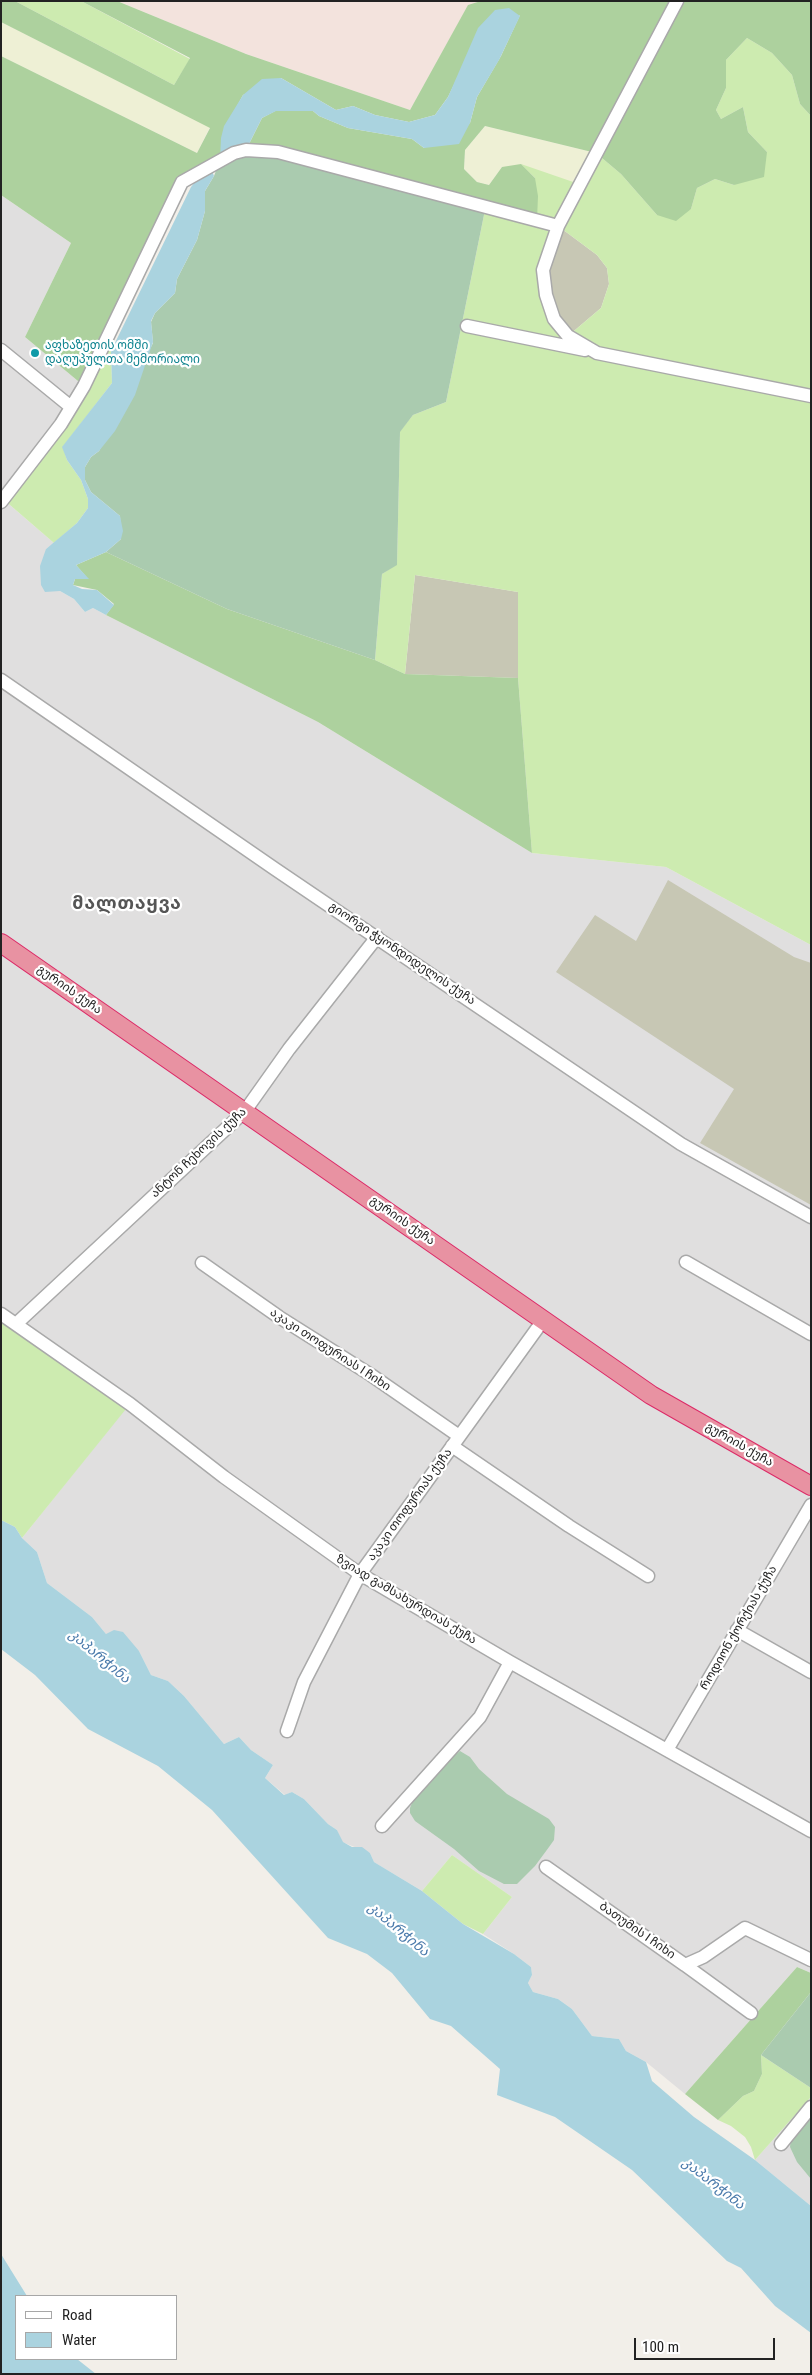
<!DOCTYPE html>
<html>
<head>
<meta charset="utf-8">
<style>
  body { margin:0 }
  #map { position:relative; width:812px; height:2375px; overflow:hidden; background:#f2efe9; font-family:"Roboto Condensed",sans-serif }
  canvas { display:block }
  .frame { position:absolute; inset:0; border:2px solid #222; pointer-events:none }
  .legend { position:absolute; left:15px; top:2295px; width:162px; height:65px; box-sizing:border-box; background:#fff; border:1px solid #a7a7a7; margin:0; padding:6px 9px; list-style:none; font-size:15px; color:#222 }
  .legend li { display:flex; align-items:center; gap:10px; height:25px }
  .legend b { width:25px; border:1px solid #a7a7a7 }
  .scale { position:absolute; left:634px; top:2338px; width:141px; height:22px; box-sizing:border-box; border:2px solid #222; border-top:0; padding-left:6px; font-size:15px; line-height:18px; white-space:nowrap; color:#222; -webkit-text-stroke:4px #fff; paint-order:stroke }
</style>
</head>
<body>
<div id="map">
<canvas width="812" height="2375"></canvas>
<div class="frame"></div>
<ul class="legend">
<li><b style="height:6px;background:#fff"></b>Road</li>
<li><b style="height:14px;background:#aad3df"></b>Water</li>
</ul>
<div class="scale">100 m</div>
</div>
<script>
const g = document.querySelector('canvas').getContext('2d');
g.lineJoin = 'round';
function fillPath(path, color) {
  g.fillStyle = color;
  g.fill(path, 'evenodd');
}
function poly(rows) {
  const path = new Path2D();
  for (const r of rows) {
    path.moveTo(r[0], r[1]);
    for (let i = 2; i < r.length; i += 2) path.lineTo(r[i], r[i + 1]);
  }
  return path;
}
function stroke(path, color, width, dash) {
  g.strokeStyle = color;
  g.lineWidth = width;
  g.lineCap = dash ? 'butt' : 'round';
  g.setLineDash(dash || []);
  g.stroke(path);
}
function drawText(font, color, halo, rows, align = 'center') {
  g.font = font + ' "Roboto Condensed","Noto Sans Georgian",sans-serif';
  g.lineWidth = 4.5;
  g.setLineDash([]);
  g.textBaseline = 'middle';
  g.strokeStyle = halo;
  g.fillStyle = color;
  for (const [text, x, y, turn = 0] of rows) {
    g.save();
    g.translate(x, y);
    g.rotate((+turn || 0) * Math.PI / 180);
    g.textAlign = isNaN(turn) ? turn : align;
    if (halo) g.strokeText(text, 0, 0);
    g.fillText(text, 0, 0);
    g.restore();
  }
}
fillPath(poly([
  [1,195,71,243,25,337,84,386,4,500,54,543,46,549,60,591,74,599,85,612,93,608,106,615,318,722,532,853,666,867,811,945,811,1973,797,1967,685,2094,646,2062,626,2051,619,2039,592,2036,572,2009,558,1999,533,1992,528,1983,532,1975,531,1967,514,1954,483,1934,512,1897,452,1855,422,1891,374,1862,370,1853,342,1842,337,1830,328,1824,304,1799,292,1792,285,1795,265,1778,273,1765,251,1750,239,1737,224,1744,184,1696,168,1681,151,1675,139,1651,106,1634,92,1617,47,1583,37,1552,22,1538,129,1404,1,1314],
  [811,2097,811,2206,755,2160]
]), '#e0dfdf');
fillPath(poly([
  [117,1,481,1,468,6,410,110,246,54]
]), '#f3e3dd');
fillPath(poly([
  [558,226,597,255,607,268,609,284,601,308,568,336,554,319,543,270],
  [415,575,518,592,518,678,405,674],
  [668,880,794,957,811,963,811,1205,700,1143,734,1089,556,972,595,915,636,941]
]), '#c7c7b4');
fillPath(poly([
  [1,22,210,127,197,153,1,56],
  [485,126,596,153,579,184,502,167,489,185,477,182,464,169,465,150]
]), '#eef0d5');
fillPath(poly([
  [15,1,81,1,190,59,174,85],
  [747,38,772,53,792,75,800,104,811,116,811,945,666,867,532,853,518,678,518,592,415,575,405,674,375,660,382,574,397,564,400,431,413,415,446,402,486,205,535,178,521,164,579,184,596,153,621,174,657,215,691,209,697,188,715,179,734,185,767,152,748,132,743,107,721,119,716,110,726,88,726,60],
  [558,226,597,255,607,268,609,284,601,308,568,336,546,295,543,270],
  [105,343,111,351,112,383,63,447,67,460,81,480,88,499,88,508,77,523,54,543,3,499,61,424],
  [1,1314,130,1404,22,1538,15,1527,1,1520],
  [452,1855,512,1897,483,1934,463,1924,422,1891],
  [761,2055,811,2088,811,2097,755,2160,751,2147,745,2137,731,2126,718,2120,743,2096,754,2091,762,2074]
]), '#cdebb0');
fillPath(poly([
  [1,1,15,1,174,85,190,58,81,1,117,1,246,54,410,110,468,5,481,1,811,1,811,116,800,104,792,75,772,53,747,38,726,60,726,88,716,110,721,119,743,107,748,132,767,152,764,177,734,185,715,179,697,188,691,209,676,221,657,215,621,174,596,153,485,126,465,150,464,169,477,182,489,185,502,167,521,164,535,178,538,196,537,220,246,150,262,118,275,111,295,109,313,111,319,116,348,128,412,139,424,148,470,123,477,97,501,56,520,15,463,66,448,97,435,115,409,122,375,115,353,106,336,110,281,78,243,95,235,110,220,160,182,182,84,386,25,337,71,243,1,195,1,56,197,153,210,128,1,22],
  [106,552,227,609,375,660,405,674,518,678,532,853,318,722,106,615,114,604,97,590,73,585,75,579,88,579,76,565],
  [797,1967,811,1973,811,1992,761,2055,762,2074,754,2091,743,2096,718,2120,685,2094]
]), '#add19e');
fillPath(poly([
  [246,150,486,205,446,402,413,415,400,432,397,565,382,574,375,660,227,609,106,552,121,539,120,516,91,492,85,480,85,467,91,457,99,451,153,343,151,322,155,313,175,293,177,279,197,240,205,211,205,191,214,176,220,160],
  [460,1751,470,1757,479,1769,507,1794,549,1819,555,1827,554,1840,549,1847,535,1866,517,1884,504,1884,479,1871,454,1849,415,1821,410,1813,410,1808,414,1798,440,1767],
  [811,1992,811,2088,761,2055],
  [811,2112,811,2179,797,2162,790,2147,791,2138]
]), '#aacbaf');
fillPath(poly([
  [509,8,520,16,499,60,477,97,470,123,459,144,424,148,412,139,348,128,319,116,313,111,276,111,262,118,246,150,220,160,221,138,224,126,243,95,262,79,281,78,336,110,353,106,375,115,409,122,435,115,448,97,478,28,495,10],
  [212,171,214,176,205,191,205,211,197,240,177,279,175,293,155,313,151,321,153,342,135,395,115,431,99,451,91,457,85,467,85,480,91,492,120,516,123,531,121,539,106,552,76,565,89,579,75,579,73,585,82,589,97,590,114,605,106,615,93,608,85,612,74,599,60,591,45,592,41,585,40,566,46,549,77,523,88,508,88,499,81,480,67,460,62,447,112,383,111,351,191,187,199,177],
  [1,1520,15,1527,22,1538,37,1552,47,1583,92,1617,106,1634,114,1630,123,1632,139,1651,151,1675,168,1681,184,1696,224,1744,239,1737,251,1750,273,1765,265,1778,284,1795,292,1792,304,1799,328,1824,337,1830,343,1842,352,1847,362,1847,370,1853,374,1862,422,1891,463,1924,514,1954,531,1967,532,1975,528,1983,533,1992,558,1999,572,2009,592,2036,619,2039,626,2051,646,2062,652,2081,694,2117,755,2160,811,2206,811,2333,775,2306,741,2268,727,2261,632,2170,555,2117,497,2095,500,2069,451,2026,430,2019,392,1973,367,1954,328,1938,212,1810,158,1766,88,1729,35,1675,1,1649],
  [1,2254,27,2296,16,2296,16,2359,77,2359,96,2374,1,2374]
]), '#aad3df');
const minor = poly([
  [558,226,543,270,546,295,554,319,568,336,597,353,811,396],
  [467,326,585,350],
  [1,350,71,407],
  [1,502,61,424,84,386,182,182,234,153,246,150,278,152,558,226,677,1],
  [1,680,275,869,681,1144,811,1217],
  [686,1262,811,1334],
  [202,1263,279,1317,371,1375,459,1436],
  [1,1314,130,1404,224,1477,360,1574,510,1662,811,1831],
  [16,1324,245,1111,289,1049,377,937],
  [452,1446,569,1526,648,1576],
  [737,1630,811,1672],
  [287,1731,304,1682,360,1574,544,1319],
  [667,1750,811,1505],
  [382,1826,480,1717,510,1662],
  [546,1867,685,1965,703,1957,745,1928,811,1960],
  [685,1965,751,2013],
  [781,2144,811,2107]
]);
const highway = poly([
  [1,943,651,1395,811,1486]
]);
stroke(minor, '#a9a9a9', 15);
stroke(highway, '#dc2a67', 20);
stroke(minor, '#fff', 12);
stroke(highway, '#e892a2', 18);
for (const [x, y, r, color] of [
  [35,353,5,"#0f9aa8"]
]) {
  const dot = new Path2D();
  dot.arc(x, y, r, 0, 2 * Math.PI);
  g.fillStyle = color;
  g.fill(dot);
  stroke(dot, '#fff', 2);
}
drawText('12px', '#0d838f', '#fff', [
  ["აფხაზეთის ომში",45,346],
  ["დაღუპულთა მემორიალი",45,360]
], 'left');
drawText('12px', '#222', '#fff', [
  ["გიორგი ჭყონდიდელის ქუჩა",402,954,34],
  ["გურიის ქუჩა",69,990,35],
  ["ანტონ ჩეხოვის ქუჩა",199,1153,-43],
  ["გურიის ქუჩა",402,1221,35],
  ["აკაკი თოფურიას I ჩიხი",330,1350,33],
  ["გურიის ქუჩა",739,1445,30],
  ["აკაკი თოფურიას ქუჩა",410,1505,-54],
  ["ზვიად გამსახურდიას ქუჩა",406,1600,31],
  ["როდიონ ქორქიას ქუჩა",739,1628,-60],
  ["ბათუმის I ჩიხი",637,1931,35]
]);
drawText('italic 14px', '#4a7aab', '#fff', [
  ["კაპარჭინა",99,1657,40],
  ["კაპარჭინა",398,1930,40],
  ["კაპარჭინა",713,2184,38]
]);
g.letterSpacing = '1px';
drawText('bold 18px', '#555', '#fff', [
  ["მალთაყვა",127,904]
]);
g.letterSpacing = '0px';
</script>
</body>
</html>
